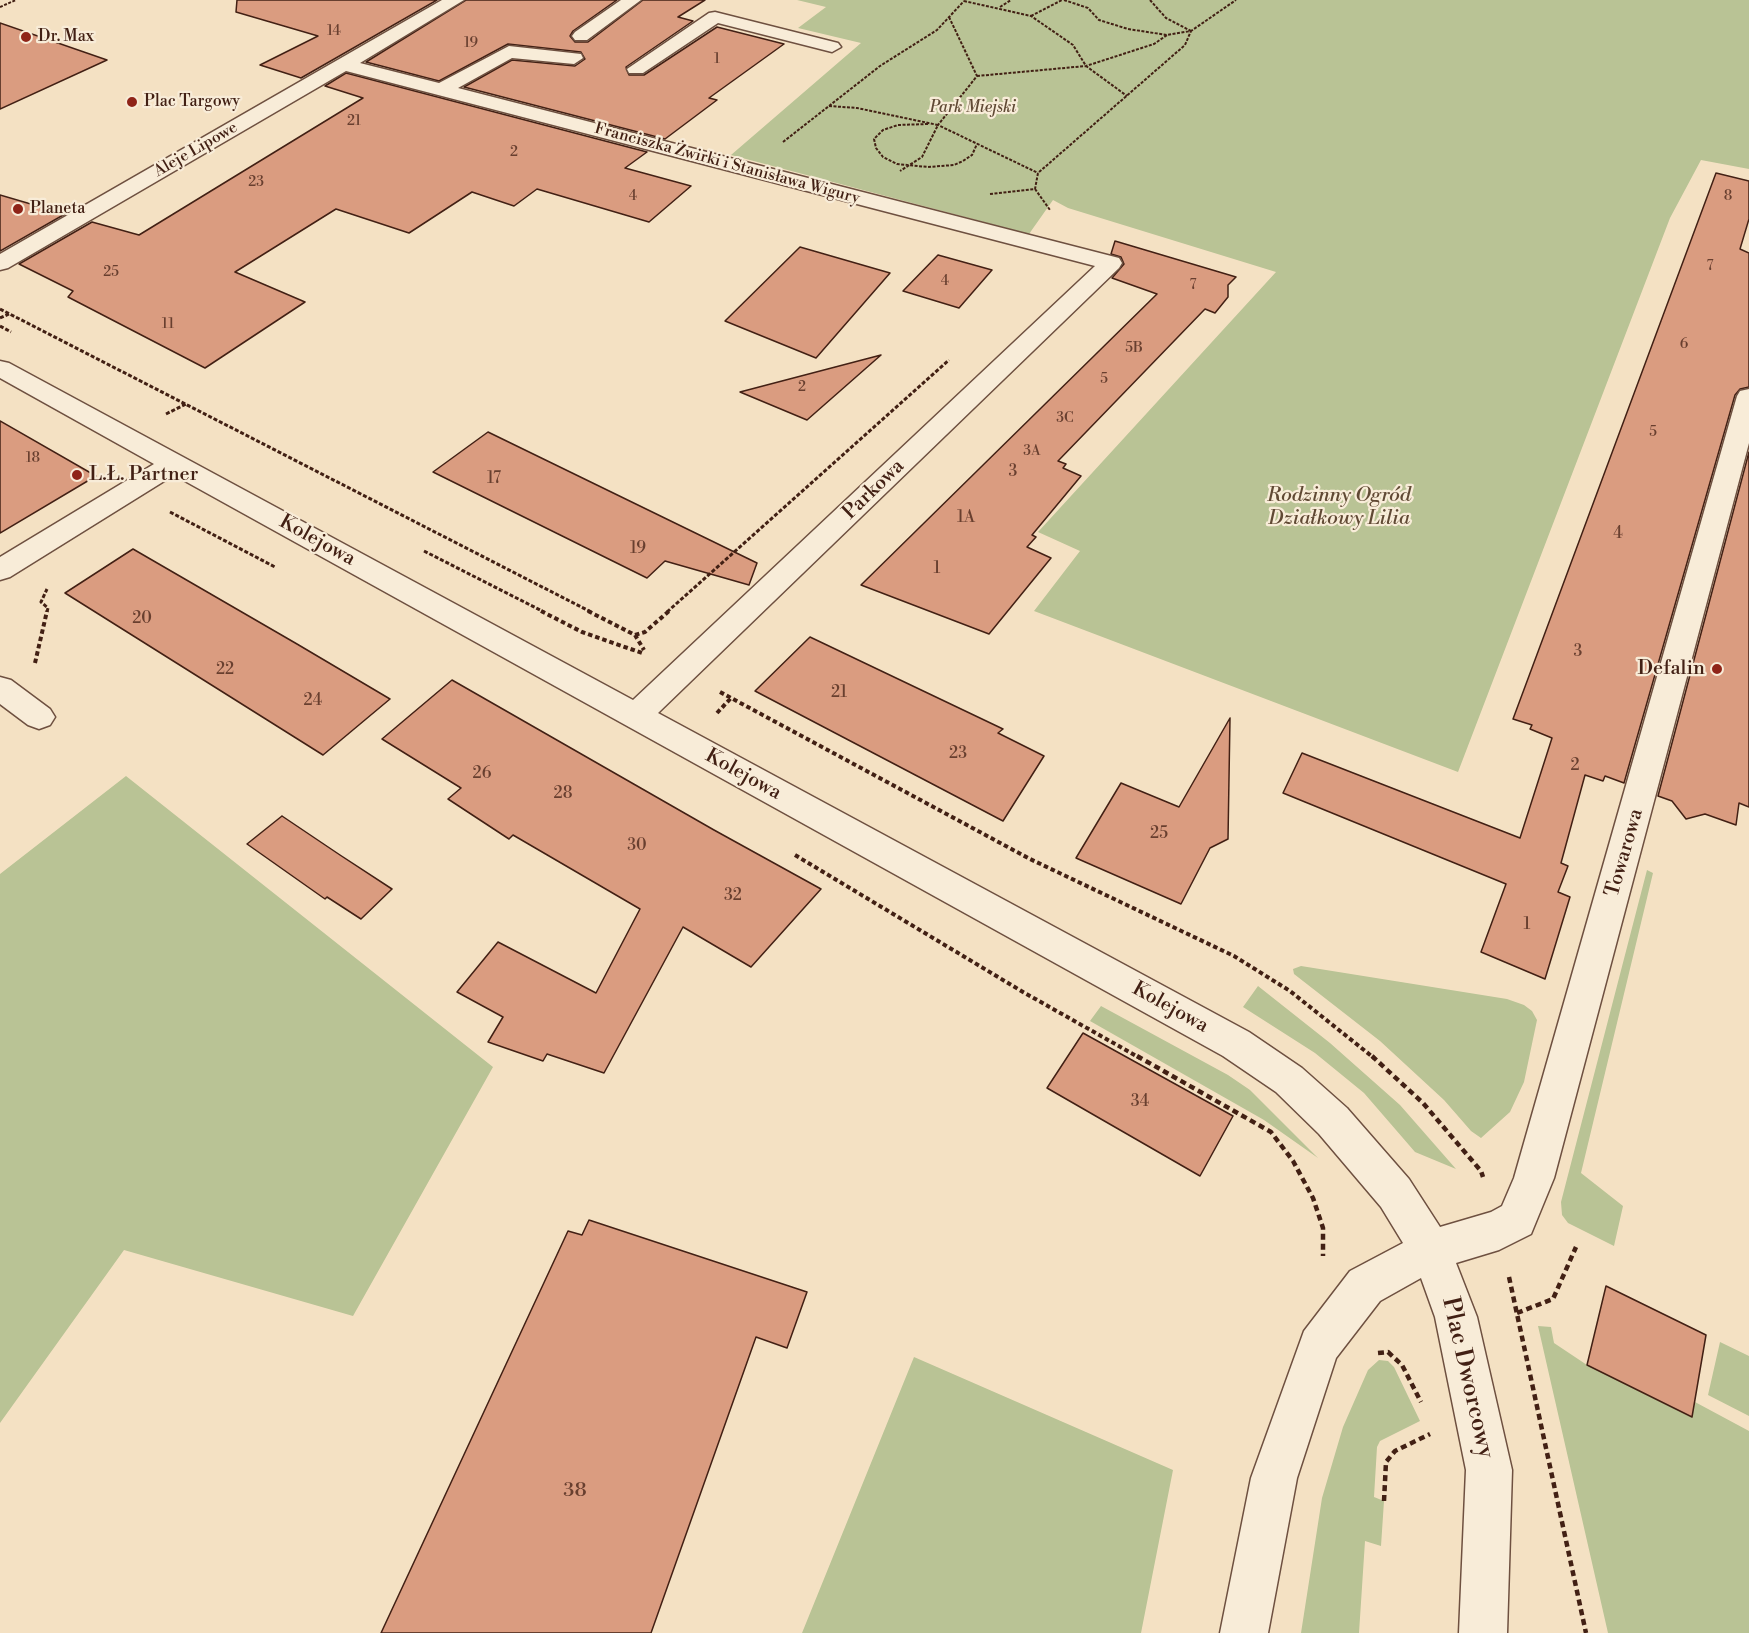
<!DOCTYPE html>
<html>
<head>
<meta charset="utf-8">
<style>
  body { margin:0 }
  canvas { display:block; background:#f4e1c3 }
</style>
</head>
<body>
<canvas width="1749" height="1633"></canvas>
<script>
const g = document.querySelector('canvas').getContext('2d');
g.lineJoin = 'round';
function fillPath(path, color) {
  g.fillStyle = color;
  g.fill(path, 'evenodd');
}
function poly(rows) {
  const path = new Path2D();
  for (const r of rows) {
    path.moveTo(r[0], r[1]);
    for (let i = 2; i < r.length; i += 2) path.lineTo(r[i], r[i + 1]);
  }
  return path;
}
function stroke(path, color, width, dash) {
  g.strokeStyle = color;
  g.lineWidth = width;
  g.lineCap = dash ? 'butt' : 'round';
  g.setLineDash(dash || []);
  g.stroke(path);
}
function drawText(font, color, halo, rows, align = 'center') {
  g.font = font + ' "Libre Bodoni",serif';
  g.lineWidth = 4.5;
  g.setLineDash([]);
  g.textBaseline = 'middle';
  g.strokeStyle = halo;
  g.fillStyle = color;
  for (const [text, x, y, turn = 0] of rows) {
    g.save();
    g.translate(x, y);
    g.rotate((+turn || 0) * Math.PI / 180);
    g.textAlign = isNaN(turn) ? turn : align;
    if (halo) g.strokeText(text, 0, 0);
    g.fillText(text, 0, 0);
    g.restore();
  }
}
fillPath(poly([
  [797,0,1749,0,1749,169,1701,160,1670,218,1458,772,1034,611,1080,551,1038,532,1276,272,1068,208,1053,200,1029,234,731,155,861,43,798,28,826,7],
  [126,776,493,1067,353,1316,124,1250,0,1423,0,874],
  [1647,870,1653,873,1581,1173,1623,1206,1614,1246,1568,1223,1562,1215,1561,1202],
  [1301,966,1507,999,1524,1005,1532,1011,1537,1020,1524,1082,1510,1112,1481,1138,1471,1131,1444,1100,1380,1041,1294,974,1293,969],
  [1258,986,1330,1043,1400,1105,1456,1169,1415,1152,1364,1093,1315,1053,1243,1007],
  [1101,1006,1228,1075,1250,1090,1318,1158,1264,1120,1090,1021],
  [1538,1326,1551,1327,1554,1343,1587,1365,1691,1417,1695,1402,1749,1431,1749,1633,1608,1633],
  [1720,1342,1749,1356,1749,1416,1708,1395],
  [914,1357,1173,1470,1141,1633,802,1633],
  [1379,1360,1388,1361,1394,1367,1420,1421,1380,1441,1377,1447,1374,1497,1384,1501,1381,1546,1365,1541,1359,1633,1301,1633,1322,1498,1343,1427,1368,1370]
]), '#b9c395');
const building = poly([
  [237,0,437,0,301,78,260,65,318,36,236,12,237,0],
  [466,0,617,0,573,31,570,36,575,42,588,42,643,0,705,0,678,17,693,21,626,67,629,75,644,75,717,27,784,44,709,98,717,100,665,139,464,87,512,60,575,66,585,59,581,52,508,44,439,81,366,62,466,0],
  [0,23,107,60,0,109,0,23],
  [346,73,647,152,625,168,691,186,649,222,537,189,514,206,472,192,409,233,336,209,235,272,305,302,205,368,68,297,73,291,19,264,92,222,139,235,363,98,325,86,346,73],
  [1716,173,1749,181,1749,219,1740,249,1749,253,1749,387,1740,389,1735,395,1624,783,1605,776,1603,781,1585,775,1561,863,1568,866,1558,892,1570,897,1545,979,1481,952,1506,884,1283,793,1302,753,1520,838,1552,738,1530,729,1532,725,1513,719,1716,173],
  [0,195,65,214,0,251,0,195],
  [1115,241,1236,277,1228,285,1228,297,1215,313,1205,309,1058,461,1066,464,1063,468,1081,476,1032,535,1036,537,1027,547,1051,558,989,634,861,585,1157,294,1112,278,1124,264,1121,257,1111,254,1115,241],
  [800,247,890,273,816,358,725,321,800,247],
  [938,255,992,270,959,308,903,291,938,255],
  [881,355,807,420,740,392,881,355],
  [0,421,96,476,0,533,0,421],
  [488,432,757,563,749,585,665,561,647,578,433,472,488,432],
  [1749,452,1749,807,1739,803,1736,825,1705,814,1686,819,1672,801,1658,796,1749,452],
  [133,549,297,644,390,699,323,755,65,593,133,549],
  [810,637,1003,729,998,733,1044,756,1003,821,755,691,810,637],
  [452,680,714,830,821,889,751,967,683,927,604,1073,547,1054,543,1061,488,1042,503,1017,457,992,498,942,596,993,640,909,513,835,509,839,448,799,461,788,382,739,452,680],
  [1230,718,1228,839,1210,848,1181,904,1076,858,1121,783,1179,807,1230,718],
  [282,816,340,855,392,889,361,919,327,897,325,899,247,844,282,816],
  [1083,1033,1233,1116,1200,1176,1047,1088,1083,1033],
  [589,1220,807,1292,787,1348,756,1337,651,1633,381,1633,568,1231,582,1235,589,1220],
  [1606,1286,1706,1335,1692,1417,1587,1365,1606,1286]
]);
fillPath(building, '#da9c80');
stroke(building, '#422014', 1.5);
const minor = poly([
  [442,0,464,0,360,63,439,83,509,46,581,54,583,58,574,64,512,58,458,88,1119,258,1122,263,1119,268,658,713,1249,1032,1302,1068,1347,1108,1409,1179,1440,1227,1491,1212,1502,1206,1514,1178,1737,396,1740,391,1749,389,1749,443,1554,1178,1531,1234,1499,1250,1456,1263,1477,1317,1512,1470,1507,1633,1459,1633,1466,1470,1435,1317,1421,1278,1380,1301,1336,1358,1297,1478,1268,1633,1220,1633,1251,1478,1304,1331,1350,1271,1403,1243,1381,1207,1319,1134,1276,1092,1223,1056,174,475,10,577,0,580,0,557,154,464,0,378,0,361,9,363,633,700,1095,266,346,71,8,268,0,270,0,254,442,0],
  [621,0,641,0,587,40,575,40,572,36,575,32,621,0],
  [715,12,838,43,841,47,832,52,718,23,643,73,629,73,627,69,709,13,715,12],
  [0,677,11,680,50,709,55,717,50,725,39,729,28,725,0,704,0,677]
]);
stroke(minor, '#6e5040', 3);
stroke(poly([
  [1064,0,1088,8,1099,20,1128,29,1167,35,1191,31,1236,0],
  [1150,0,1166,18,1191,31],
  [964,1,1031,16,1073,45,1086,66,1127,96],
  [0,7,16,0],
  [1000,7,1011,0],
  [1031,16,1062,0],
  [949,17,977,76,938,125,1038,173],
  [977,76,1086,66,1154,44,1167,35],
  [829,106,857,108,938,125,922,157,900,171],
  [928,124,898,125,883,130,874,139,876,148,883,157,897,164,928,167,954,165,963,161,972,155,977,144],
  [783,142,880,66,937,30,964,1],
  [1035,189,1050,210],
  [990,194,1035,189,1038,173,1185,45,1191,31]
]), '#422014', 2, [3, 1.5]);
stroke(poly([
  [0,309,591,612],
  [0,318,9,314],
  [0,326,11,332],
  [166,414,186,404],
  [170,512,275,567],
  [424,551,544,612],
  [47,612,48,608,41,602,47,589],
  [667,612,949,360]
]), '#422014', 3, [4, 2]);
stroke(poly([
  [541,611,582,632,642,653],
  [588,611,635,635,644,650],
  [635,635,645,632,669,611],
  [35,663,47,611],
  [720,692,1030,859,1234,956,1290,991,1374,1058],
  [717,713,731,698],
  [795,855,1023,992,1140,1058]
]), '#422014', 4, [4.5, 3]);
stroke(poly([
  [1137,1056,1271,1132,1293,1161,1313,1198,1323,1228,1323,1256],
  [1372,1056,1423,1103,1481,1171,1483,1177],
  [1509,1277,1586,1633],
  [1517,1313,1553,1299,1576,1247],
  [1378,1353,1388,1352,1402,1365,1421,1402],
  [1384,1501,1386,1462,1395,1451,1430,1434]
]), '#422014', 4.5, [6, 4]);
fillPath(minor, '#f8ecd8');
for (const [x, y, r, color] of [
  [26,37,6,"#8f2418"],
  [132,102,6,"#8f2418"],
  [18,209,6,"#8f2418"],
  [77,475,6,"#8f2418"],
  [1717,669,6,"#8f2418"]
]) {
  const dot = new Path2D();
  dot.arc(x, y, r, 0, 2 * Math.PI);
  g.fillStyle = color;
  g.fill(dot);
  stroke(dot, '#f8ecd8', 2);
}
drawText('14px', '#683f2f', null, [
  ["14",334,32],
  ["19",471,44],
  ["1",717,60],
  ["21",354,122],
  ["2",514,153],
  ["23",256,183],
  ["4",633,197],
  ["8",1728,197],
  ["7",1710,267],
  ["25",111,273],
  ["4",945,282],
  ["7",1193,286],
  ["11",168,325],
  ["6",1684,345],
  ["5B",1134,349],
  ["5",1104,380],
  ["2",802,388],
  ["3C",1065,419],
  ["5",1653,433],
  ["3A",1032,452],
  ["18",33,459]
]);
drawText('16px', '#422014', '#f8ecd8', [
  ["Dr. Max",38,37],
  ["Plac Targowy",144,102],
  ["Planeta",30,209]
], 'left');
drawText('italic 16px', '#604934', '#f8ecd8', [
  ["Park Miejski",973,108]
]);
drawText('16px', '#422014', '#f8ecd8', [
  ["Aleje Lipowe",196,150,-30],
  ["Franciszka Żwirki i Stanisława Wigury",727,164,15]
]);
drawText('16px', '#683f2f', null, [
  ["3",1013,472],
  ["17",494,479],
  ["1A",966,518],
  ["4",1618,534],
  ["19",638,549],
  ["1",937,569],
  ["20",142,619],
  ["3",1578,652],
  ["22",225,670],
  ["21",839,693],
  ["24",313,701],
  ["23",958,754],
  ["2",1575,766],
  ["26",482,774],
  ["28",563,794],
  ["25",1159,834],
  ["30",637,846],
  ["32",733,896],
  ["1",1527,925],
  ["34",1140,1102]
]);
drawText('20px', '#422014', '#f8ecd8', [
  ["L.Ł. Partner",89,475],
  ["Defalin",1705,669,"right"]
], 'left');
drawText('20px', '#422014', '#f8ecd8', [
  ["Parkowa",874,490,-44],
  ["Kolejowa",317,541,29],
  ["Kolejowa",743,775,29],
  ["Towarowa",1625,853,-74],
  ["Kolejowa",1170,1008,29]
]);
drawText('italic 20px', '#604934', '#f8ecd8', [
  ["Rodzinny Ogród",1339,496],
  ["Działkowy Lilia",1339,519]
]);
drawText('20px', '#683f2f', null, [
  ["38",575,1491]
]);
drawText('24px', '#422014', '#f8ecd8', [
  ["Plac Dworcowy",1467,1378,77]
]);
</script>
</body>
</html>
